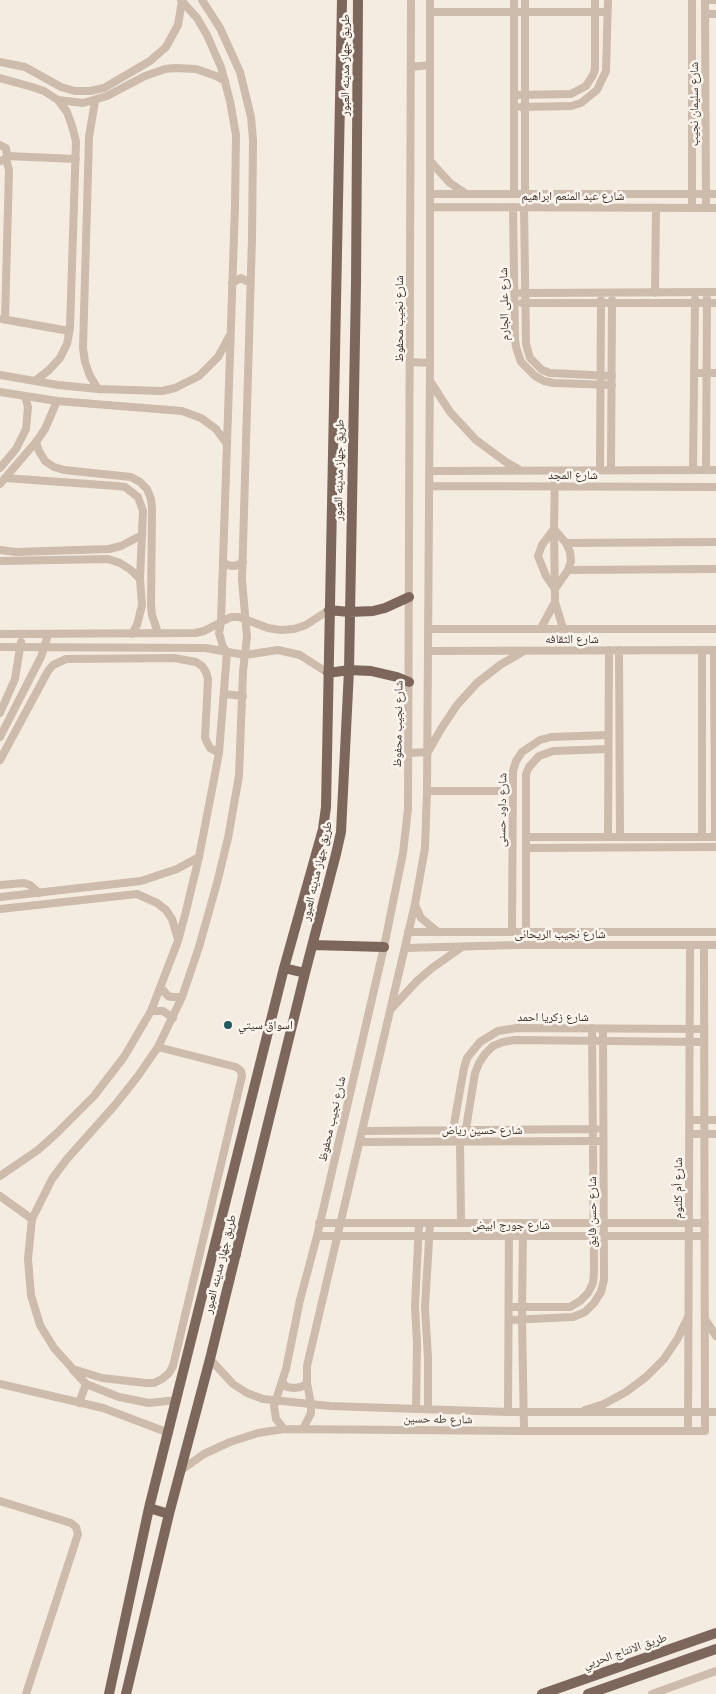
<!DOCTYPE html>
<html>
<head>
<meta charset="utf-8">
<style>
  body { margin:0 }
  canvas { display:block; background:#f4ebe1 }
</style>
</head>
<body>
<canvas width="716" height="1694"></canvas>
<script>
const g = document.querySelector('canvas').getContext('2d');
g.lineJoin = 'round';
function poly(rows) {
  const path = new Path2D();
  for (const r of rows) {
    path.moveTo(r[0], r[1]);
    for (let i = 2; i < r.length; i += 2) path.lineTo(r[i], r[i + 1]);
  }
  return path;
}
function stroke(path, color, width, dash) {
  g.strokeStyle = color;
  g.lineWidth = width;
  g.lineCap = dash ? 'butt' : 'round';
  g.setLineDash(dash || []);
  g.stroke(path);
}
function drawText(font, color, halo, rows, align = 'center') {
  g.font = font + ' "Golos Text","Noto Naskh Arabic",sans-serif';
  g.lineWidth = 5;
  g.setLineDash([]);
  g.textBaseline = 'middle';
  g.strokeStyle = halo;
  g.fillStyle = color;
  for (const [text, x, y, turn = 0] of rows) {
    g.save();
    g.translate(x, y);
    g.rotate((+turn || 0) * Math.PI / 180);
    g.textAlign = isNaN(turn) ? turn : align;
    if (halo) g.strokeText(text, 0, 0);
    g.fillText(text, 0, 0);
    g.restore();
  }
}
stroke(poly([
  [705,0,706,208],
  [705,0,716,0],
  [430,12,607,12],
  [705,14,716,14],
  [0,62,25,67,61,87,75,91,90,91,104,88,150,61,166,47,178,25,182,1],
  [411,67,430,65],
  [0,78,32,87,44,91,58,100,83,103,107,96,145,76,165,69,175,68,196,69,216,76,225,81],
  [514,95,571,94,586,86,593,75,595,69,595,0],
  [95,101,89,137,83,348,85,362,90,376,98,389],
  [521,107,571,106,581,103,597,90,606,71,608,0],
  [0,145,6,148,7,156],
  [0,161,4,160,7,156,76,159],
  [430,161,450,183,465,193],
  [430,194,716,194],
  [514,194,514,0],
  [525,194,525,0],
  [430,207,716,208],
  [513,207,515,339,516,347,521,362,535,376,544,381,554,383,612,385],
  [524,207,526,344,530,358,542,370,550,373,612,376],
  [692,208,692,0],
  [232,283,241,278,250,283],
  [521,293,716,292],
  [655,293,656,208],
  [522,303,716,303],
  [2,319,69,331],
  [5,320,9,170,6,159],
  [411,362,430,363],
  [694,373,716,373],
  [0,375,58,385,98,389,162,391,175,388,199,376,218,357,229,337],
  [35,381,49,370,60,358,67,344,70,328,76,141,72,126,67,112,58,100],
  [430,381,450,412,476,440,506,462,520,470],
  [0,392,57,401,182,411,201,418,216,429,227,444],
  [36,442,39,451,45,461,54,467,64,470,131,477,140,482,147,489,151,499,152,509,151,605,152,615,158,633],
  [0,468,16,449,26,429,28,407,25,396],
  [600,470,601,300],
  [611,470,612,300],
  [693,470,695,299],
  [706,470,707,292],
  [430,471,716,470],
  [555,471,554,529,555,602,563,628],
  [5,478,117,486,125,487,138,497,143,511,140,579,142,605,137,625,132,634],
  [0,484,36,442,45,429,57,401],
  [429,486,716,487],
  [554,529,566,543,570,552,571,561,568,570,555,589,546,576,538,556,542,545,554,529],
  [566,543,716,542],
  [0,550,16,552,109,549,121,546,142,535],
  [0,561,108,559,120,563,131,570,140,579],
  [223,561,227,565,233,566,238,565,243,562],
  [568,570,716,569],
  [541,628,555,602],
  [428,629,716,629],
  [0,634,195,633,204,631,231,617,239,617,268,628,281,630,294,629,306,625,329,610],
  [0,647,205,648,245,655,278,650,300,655,328,673],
  [619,650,620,837],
  [702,650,702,837],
  [714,650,715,837],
  [428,651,716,650],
  [224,694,243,696],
  [0,713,15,679,21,642],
  [0,737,41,657,48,635],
  [408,753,428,752,441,729,457,705,477,683,500,665,524,651],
  [0,760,48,671,53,665,66,659,174,658,196,662,202,666,206,672,208,679,205,738,210,748,219,753],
  [427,791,512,791],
  [526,837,716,837],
  [608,837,609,650],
  [526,848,716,847],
  [0,885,24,883,30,885,39,893],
  [0,897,141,881,177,869,199,857],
  [415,905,421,918,438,932],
  [0,909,137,894,157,903,166,910,172,919,178,939],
  [408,932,716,932],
  [512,932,513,771,516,761,522,752,540,740,551,737,608,735],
  [526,932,526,774,529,767,539,756,553,751,608,749],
  [405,948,518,945,716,945],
  [161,988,168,996,172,997,182,997],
  [392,1008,417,981,432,968,462,947],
  [151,1011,163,1011,173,1018],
  [158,1047,236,1067,241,1071,242,1076,173,1366,169,1373,162,1379,154,1383,146,1383,102,1378,73,1369,54,1348,40,1325,31,1295,28,1259,32,1219,52,1179,67,1159,115,1105,138,1076,158,1047,182,997,199,947,217,883,228,838,239,776,243,671,247,637,242,580,252,237,253,140,251,117,240,72,220,28,202,0],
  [690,1120,716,1120],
  [363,1131,596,1129],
  [690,1134,716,1134],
  [451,1141,464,1068,467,1058,480,1042,498,1031,517,1028,704,1029],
  [460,1141,461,1223],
  [464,1141,475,1073,479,1063,485,1054,493,1046,503,1042,514,1040,704,1042],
  [360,1142,598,1141],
  [0,1176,38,1150,57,1133,94,1096,124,1057,151,1011,178,941,185,915,199,857,219,753,227,652,223,647,219,633,221,621,235,206,236,135,230,101,221,67,207,35,197,18,181,0],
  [0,1196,32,1219],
  [319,1223,705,1223],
  [523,1223,522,1320,524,1431],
  [317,1236,705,1236],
  [509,1307,570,1307,580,1301,588,1293,593,1283,594,1271,592,1028],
  [705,1319,716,1336],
  [509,1320,573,1317,585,1312,594,1303,601,1292,604,1280,603,1029],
  [210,1359,233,1384,247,1393,263,1399,330,1406,508,1412,716,1412],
  [73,1370,86,1384,119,1397,149,1403,177,1400],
  [282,1382,287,1387,294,1388,301,1387,307,1383],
  [0,1384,103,1408,169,1433],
  [79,1403,86,1384],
  [416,1409,417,1344,415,1306,419,1223],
  [428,1409,428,1358,425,1307,430,1223],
  [585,1410,604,1404,626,1392,646,1377,664,1359,678,1338,688,1317],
  [508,1412,509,1223],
  [284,1429,276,1419,274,1406,286,1369,300,1300,317,1236,384,947,403,853,408,809,411,0],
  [303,1429,311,1413,311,1404,307,1383,307,1366,415,904,425,848,427,791,430,363,430,0],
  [688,1431,690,945],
  [180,1471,204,1454,230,1442,258,1433,284,1429,524,1431,705,1431,704,945],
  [0,1501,71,1523,76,1527,78,1534,26,1694],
  [652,1694,716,1671]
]), '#cdbbac', 8);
stroke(poly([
  [329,610,349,612,373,611,385,608,409,597],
  [328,673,349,670,371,671,397,677,409,682],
  [313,945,384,947],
  [284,968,305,973],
  [214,1250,236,1255],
  [149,1508,169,1514],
  [109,1694,149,1508,284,968,323,829,326,807,342,0],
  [126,1694,169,1514,210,1359,305,973,336,854,341,832,349,670,356,284,358,0],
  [542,1694,716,1633],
  [588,1694,716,1649]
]), '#7d675c', 10);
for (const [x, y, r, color] of [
  [228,1025,5,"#1f5a5e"]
]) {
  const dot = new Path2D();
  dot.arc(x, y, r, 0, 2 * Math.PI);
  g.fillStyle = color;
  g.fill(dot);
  stroke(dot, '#fbf5ee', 2);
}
drawText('12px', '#3b302b', '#fbf5ee', [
  ["طريق جهاز مدينه العبور",345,65,-90],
  ["شارع سليمان نجيب",694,104,-90],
  ["شارع عبد المنعم ابراهيم",573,196],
  ["شارع على الجارم",504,304,-91],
  ["شارع نجيب محفوظ",399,319,-90],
  ["طريق جهاز مدينه العبور",339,470,-89],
  ["شارع المجد",573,475],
  ["شارع الثقافه",572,639],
  ["شارع نجيب محفوظ",398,724,-89],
  ["شارع داود حسنى",502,810,-89],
  ["طريق جهاز مدينه العبور",317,871,-77],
  ["شارع نجيب الريحانى",560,934],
  ["شارع زكريا احمد",553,1017],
  ["شارع نجيب محفوظ",332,1119,-77],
  ["شارع حسين رياض",482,1130],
  ["شارع أم كلثوم",678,1188,-90],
  ["شارع حسن فايق",592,1212,-90],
  ["شارع جورج ابيض",511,1225],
  ["طريق جهاز مدينه العبور",220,1264,-76],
  ["شارع طه حسين",438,1419,1],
  ["طريق الانتاج الحربي",625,1651,-19]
]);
drawText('12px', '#3b302b', '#fbf5ee', [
  ["اسواق سيتي",238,1025]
], 'left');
</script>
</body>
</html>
